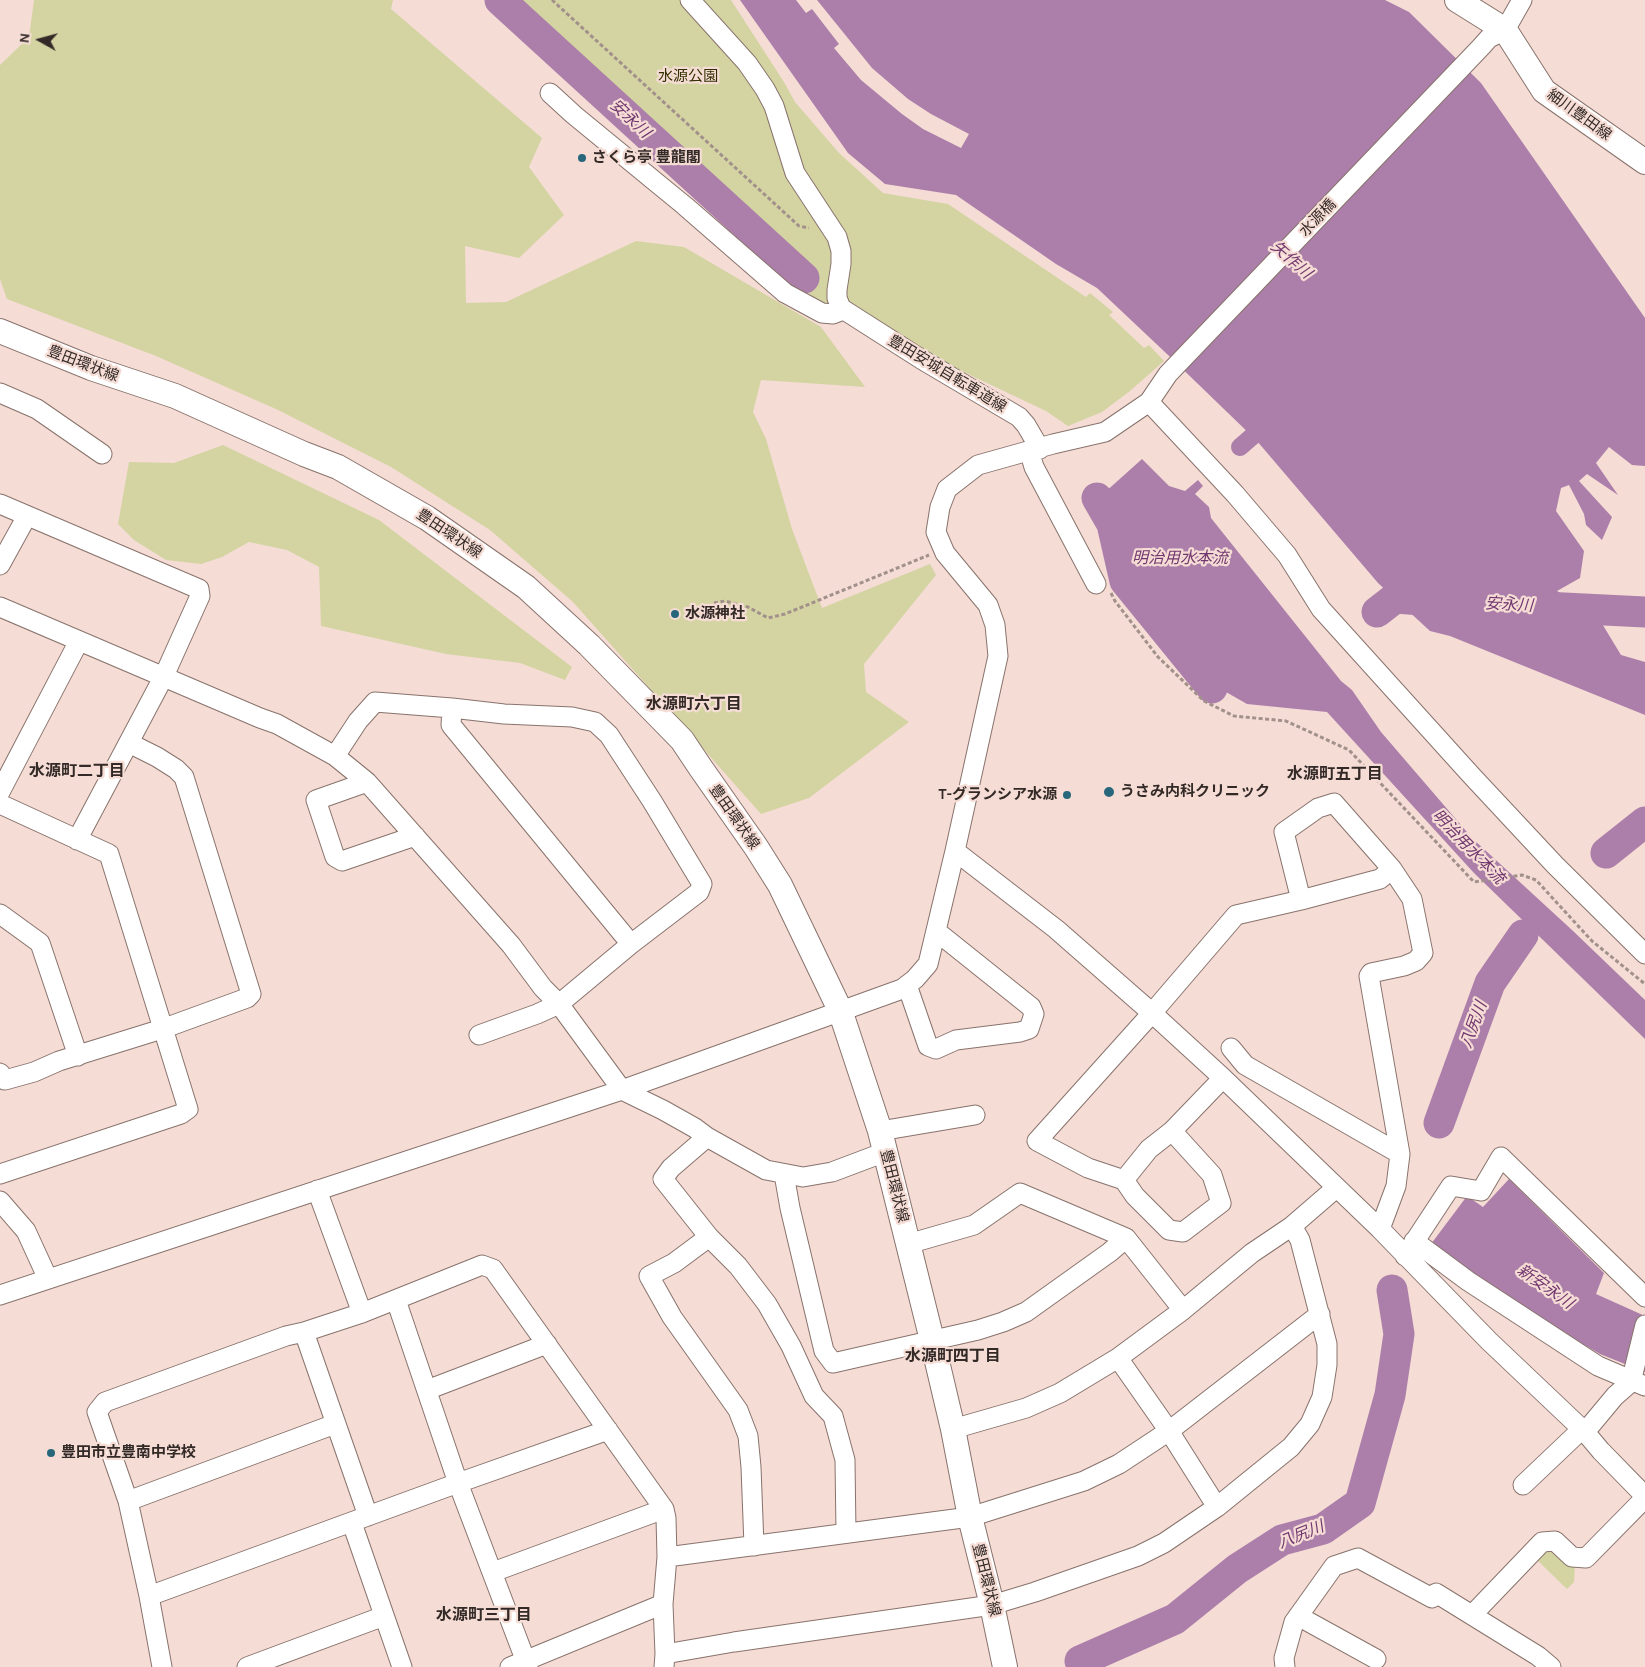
<!DOCTYPE html>
<html>
<head>
<meta charset="utf-8">
<style>
  body { margin:0 }
  #map { position:relative; width:1645px; height:1667px; overflow:hidden; background:#f5dcd5; font-family:Karla,sans-serif }
  canvas { display:block }
  .north { position:absolute; left:15px; top:15px; width:50px; height:50px; -webkit-text-stroke:4px #f5dcd5; paint-order:stroke; rotate:277deg; font-size:14px; font-weight:700; line-height:20px; text-align:center; color:#332a27 }
  .north::after { content:''; display:block; margin:auto; width:18px; height:22px; background:#332a27; clip-path:polygon(50% 0,100% 100%,50% 72%,0 100%) }
</style>
</head>
<body>
<div id="map">
<canvas width="1645" height="1667"></canvas>
<div class="north">N</div>
</div>
<script>
const g = document.querySelector('canvas').getContext('2d');
g.lineJoin = 'round';
function fillPath(path, color) {
  g.fillStyle = color;
  g.fill(path, 'evenodd');
}
function poly(rows) {
  const path = new Path2D();
  for (const r of rows) {
    path.moveTo(r[0], r[1]);
    for (let i = 2; i < r.length; i += 2) path.lineTo(r[i], r[i + 1]);
  }
  return path;
}
function stroke(path, color, width, dash) {
  g.strokeStyle = color;
  g.lineWidth = width;
  g.lineCap = dash ? 'butt' : 'round';
  g.setLineDash(dash || []);
  g.stroke(path);
}
function drawText(font, color, halo, rows, align = 'center') {
  g.font = font + ' Karla,"Noto Sans JP",sans-serif';
  g.lineWidth = 4.5;
  g.setLineDash([]);
  g.textBaseline = 'middle';
  g.strokeStyle = halo;
  g.fillStyle = color;
  for (const [text, x, y, turn = 0] of rows) {
    g.save();
    g.translate(x, y);
    g.rotate((+turn || 0) * Math.PI / 180);
    g.textAlign = isNaN(turn) ? turn : align;
    if (halo) g.strokeText(text, 0, 0);
    g.fillText(text, 0, 0);
    g.restore();
  }
}
fillPath(poly([
  [34,0,393,0,391,9,542,138,529,167,564,215,519,258,465,246,466,303,506,302,636,241,684,247,821,327,865,387,761,380,753,412,766,439,792,529,822,608,930,564,936,575,864,664,866,692,909,722,809,798,761,814,573,602,490,530,391,467,278,410,156,356,7,299,0,279,0,65,29,37],
  [489,0,731,0,784,82,795,102,839,153,883,193,948,204,1086,297,1090,293,1113,312,1109,315,1144,348,1149,345,1164,361,1130,391,1102,412,1068,426,1046,411,822,305,704,204,649,146],
  [223,445,379,520,572,667,565,680,520,663,446,654,321,626,319,567,287,550,249,542,222,557,201,564,166,560,134,540,118,524,129,462,174,463],
  [1553,1550,1567,1565,1575,1566,1574,1582,1567,1589,1537,1560,1545,1551]
]), '#d4d4a3');
fillPath(poly([
  [740,0,796,0,806,13,812,9,839,44,834,48,861,80,902,114,923,129,961,148,969,134,931,114,908,99,872,68,817,0,1385,0,1409,12,1481,83,1645,318,1645,466,1632,465,1609,447,1596,463,1618,495,1587,474,1579,481,1612,517,1602,540,1586,525,1584,514,1569,485,1561,488,1556,511,1584,551,1580,578,1557,591,1598,617,1621,655,1645,662,1645,715,1450,636,1430,631,1378,583,1257,441,1167,354,1097,288,1056,264,956,195,885,184,848,153],
  [1142,459,1169,486,1185,491,1198,480,1203,486,1195,494,1209,507,1211,518,1341,681,1352,690,1381,732,1473,839,1572,930,1645,1000,1645,1039,1474,873,1327,712,1247,704,1226,692,1137,584,1127,567,1120,523,1116,513,1103,494],
  [1509,1179,1604,1273,1596,1294,1645,1316,1645,1372,1600,1354,1548,1324,1431,1244,1467,1196,1483,1207]
]), '#ac7faa');
stroke(poly([
  [1240,447,1270,421]
]), '#ac7faa', 18);
stroke(poly([
  [500,0,804,278],
  [1097,498,1112,524,1125,581,1212,688],
  [1544,607,1645,612],
  [1377,612,1395,598,1436,601],
  [1606,853,1645,822],
  [1439,1123,1490,983,1523,935],
  [1080,1661,1175,1619,1237,1569,1282,1540,1323,1529,1360,1503,1390,1395,1399,1334,1392,1290]
]), '#ac7faa', 31);
const minor = poly([
  [690,0,747,63,765,89,774,106,795,173,837,237,841,251,841,264,837,290,837,298,841,308,921,359,1019,417,1026,425,1040,449],
  [550,93,574,115,685,206,785,293,822,313,833,314,843,310],
  [0,393,37,409,102,454],
  [1149,402,1235,494,1287,555,1321,609,1471,775,1555,865,1645,954],
  [1029,450,1034,467,1096,584],
  [0,504,199,589,200,596,164,676,77,840],
  [0,565,27,516],
  [0,607,260,718,277,724,335,756,367,782,511,945,543,988,559,1004,622,1090,663,1110,695,1128,707,1137,766,1170,803,1177,832,1172,885,1152],
  [452,708,451,725,631,944],
  [335,756,358,721,375,702,452,708,504,714,572,717,595,722,609,735,652,801,702,884,699,892,631,944,559,1004,537,1014,479,1035],
  [367,782,316,800,335,857,342,861,415,836],
  [0,792,79,641],
  [0,804,109,854,188,1109,181,1114,0,1174],
  [955,851,1056,929,1152,1013,1223,1078,1380,1229,1489,1341,1585,1432,1601,1451,1645,1496],
  [1301,900,1284,832,1318,808,1334,803,1392,869],
  [0,914,40,943,78,1056],
  [907,985,928,1046,936,1049,956,1040,1020,1032,1029,1029,1034,1014,1031,1007,936,931],
  [1231,1048,1245,1065,1400,1154],
  [0,1073,5,1080,34,1072,59,1061,162,1029,247,998,251,994,184,777,176,769,157,757,129,743],
  [1223,1078,1172,1131,1212,1175,1221,1203,1183,1232,1169,1230,1135,1196,1124,1180,1088,1168,1037,1141,1152,1013,1236,915,1301,900,1380,879,1392,869,1412,899,1423,953,1416,961,1404,966,1371,973,1369,976,1400,1154,1396,1186,1380,1229],
  [880,1131,975,1115],
  [707,1137,671,1168,663,1179,709,1237,738,1266,767,1304,791,1346,814,1396,833,1416,845,1460,846,1533],
  [784,1174,790,1208,824,1351,833,1363,978,1330,1003,1322,1026,1312,1110,1252,1126,1238],
  [1124,1180,1149,1149,1172,1131],
  [317,1190,362,1313],
  [0,1201,26,1231,48,1279],
  [709,1237,674,1263,649,1276,672,1317,738,1410,748,1436,751,1467,754,1546],
  [1414,1241,1468,1281,1598,1366,1645,1386],
  [908,1244,974,1225,1020,1193,1126,1238,1183,1310],
  [1405,1256,1451,1186,1481,1191,1501,1157,1645,1297],
  [0,1295,622,1090,902,989,915,979,928,964,955,851,998,656,995,625,988,605,945,553,936,532,940,507,947,489,978,465,1053,444,1105,432,1149,402,1168,374,1481,47,1489,38,1505,30,1522,0],
  [396,1300,458,1483,528,1667],
  [304,1332,368,1516],
  [1118,1358,1169,1431,1217,1507],
  [427,1390,547,1344],
  [953,1429,1026,1408,1060,1393,1118,1358,1183,1310,1252,1253,1292,1226,1336,1188],
  [1585,1432,1615,1396,1631,1382,1645,1325],
  [1523,1485,1581,1430],
  [128,1501,335,1424],
  [352,1523,402,1667],
  [667,1557,970,1517,1084,1481,1119,1464,1169,1431,1320,1314],
  [493,1572,664,1509],
  [149,1596,458,1483,608,1430],
  [1473,1614,1542,1542,1555,1541,1572,1557,1586,1558,1645,1498],
  [1298,1616,1376,1659],
  [665,1654,734,1642,992,1605,1035,1592,1138,1556,1164,1543,1217,1507,1291,1447,1310,1424,1322,1397,1327,1365,1327,1344,1300,1240,1292,1226],
  [162,1667,149,1596,128,1501,97,1412,105,1402,286,1336,304,1332,362,1313,482,1265,493,1269,664,1509,666,1518,667,1557,663,1604,665,1654,664,1667],
  [247,1667,384,1616],
  [510,1667,663,1604],
  [1285,1667,1284,1658,1294,1622,1334,1566,1358,1558,1432,1598,1436,1593,1538,1656,1551,1667]
]);
const major = poly([
  [1457,0,1505,30,1544,91,1645,162],
  [0,331,91,368,175,396,304,454,338,467,427,518,526,587,589,645,682,740,700,767,756,847,780,885,840,1010,880,1131,932,1340,953,1429,970,1517,992,1605,1005,1667]
]);
stroke(minor, '#88736c', 21);
stroke(major, '#88736c', 26);
stroke(poly([
  [552,0,799,226,809,228],
  [1111,593,1115,601,1158,657,1204,701,1234,716,1286,721,1349,750,1474,882,1522,875,1536,880,1592,941,1645,984],
  [714,603,725,601,748,607,768,618,785,614,929,555]
]), '#a2908b', 3, [4, 2.5]);
stroke(minor, '#fff', 19);
stroke(major, '#fff', 24);
for (const [x, y, r, color] of [
  [582,158,5,"#27667b"],
  [675,614,5,"#27667b"],
  [1109,792,6,"#27667b"],
  [1067,795,5,"#27667b"],
  [51,1453,5,"#27667b"]
]) {
  const dot = new Path2D();
  dot.arc(x, y, r, 0, 2 * Math.PI);
  g.fillStyle = color;
  g.fill(dot);
  stroke(dot, '#f5dcd5', 2);
}
drawText('15px', '#323000', '#f5dcd5', [
  ["水源公園",688,77]
]);
drawText('15px', '#332a27', '#f5dcd5', [
  ["細川豊田線",1579,115,36],
  ["水源橋",1318,218,-46],
  ["豊田環状線",83,364,21],
  ["豊田安城自転車道線",947,374,31],
  ["豊田環状線",449,534,34],
  ["豊田環状線",734,817,55],
  ["豊田環状線",894,1186,76],
  ["豊田環状線",986,1580,76]
]);
drawText('bold 15px', '#332a27', '#f5dcd5', [
  ["さくら亭 豊龍閣",592,158],
  ["水源神社",685,614],
  ["うさみ内科クリニック",1120,792],
  ["T-グランシア水源",1057,795,"right"],
  ["豊田市立豊南中学校",61,1453]
], 'left');
drawText('italic 16px', '#71376f', '#f5dcd5', [
  ["安永川",630,119,43],
  ["矢作川",1291,260,41],
  ["明治用水本流",1180,558],
  ["安永川",1509,605,3],
  ["明治用水本流",1468,847,46],
  ["八尻川",1474,1025,-70],
  ["新安永川",1545,1287,35],
  ["八尻川",1301,1535,-22]
]);
drawText('bold 16px', '#332a27', '#f5dcd5', [
  ["水源町六丁目",694,704],
  ["水源町二丁目",77,771],
  ["水源町五丁目",1335,774],
  ["水源町四丁目",953,1356],
  ["水源町三丁目",484,1615]
]);
</script>
</body>
</html>
